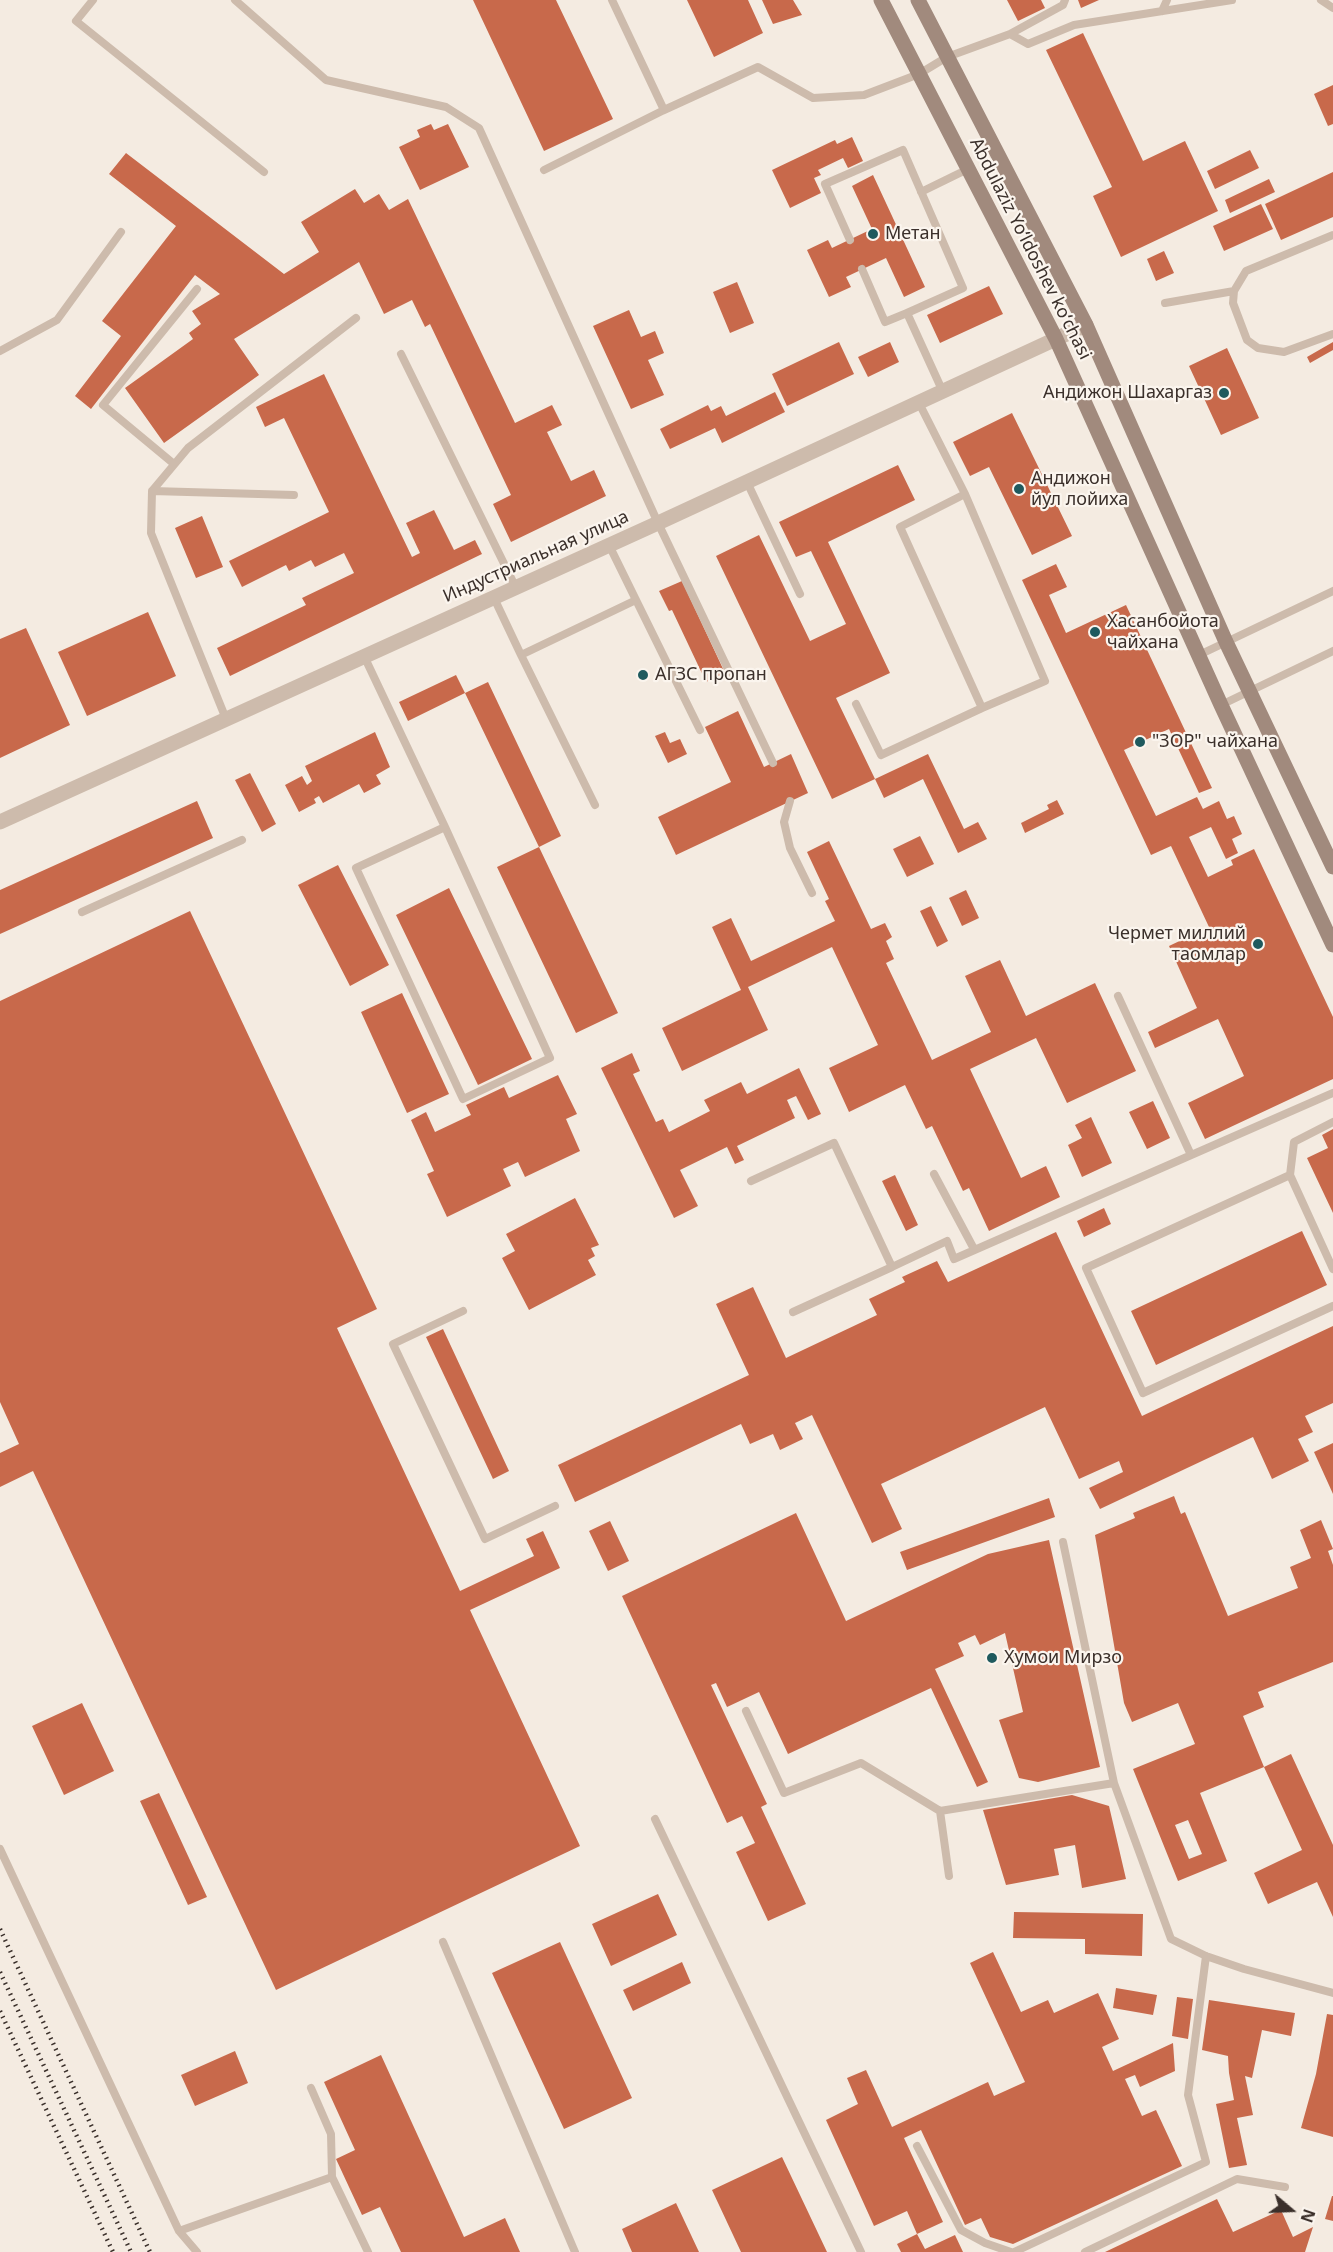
<!DOCTYPE html>
<html>
<head>
<meta charset="utf-8">
<style>
  body { margin:0 }
  #map { position:relative; width:1333px; height:2252px; overflow:hidden; background:#f4ebe1; font-family:"Noto Sans",sans-serif }
  canvas { display:block }
  .north { position:absolute; left:1261px; top:2180px; width:60px; height:60px; -webkit-text-stroke:4px #fbf5ee; paint-order:stroke; rotate:109deg; font-size:16px; font-weight:700; line-height:24px; text-align:center; color:#3b302b }
  .north::after { content:''; display:block; margin:auto; width:21px; height:27px; background:#3b302b; clip-path:polygon(50% 0,100% 100%,50% 72%,0 100%) }
</style>
</head>
<body>
<div id="map">
<canvas width="1333" height="2252"></canvas>
<div class="north">N</div>
</div>
<script>
const g = document.querySelector('canvas').getContext('2d');
g.lineJoin = 'round';
function fillPath(path, color) {
  g.fillStyle = color;
  g.fill(path, 'evenodd');
}
function poly(rows) {
  const path = new Path2D();
  for (const r of rows) {
    path.moveTo(r[0], r[1]);
    for (let i = 2; i < r.length; i += 2) path.lineTo(r[i], r[i + 1]);
  }
  return path;
}
function stroke(path, color, width, dash) {
  g.strokeStyle = color;
  g.lineWidth = width;
  g.lineCap = dash ? 'butt' : 'round';
  g.setLineDash(dash || []);
  g.stroke(path);
}
function drawText(font, color, halo, rows, align = 'center') {
  g.font = font + ' "Noto Sans",sans-serif';
  g.lineWidth = 4.5;
  g.setLineDash([]);
  g.textBaseline = 'middle';
  g.strokeStyle = halo;
  g.fillStyle = color;
  for (const [text, x, y, turn = 0] of rows) {
    g.save();
    g.translate(x, y);
    g.rotate((+turn || 0) * Math.PI / 180);
    g.textAlign = isNaN(turn) ? turn : align;
    if (halo) g.strokeText(text, 0, 0);
    g.fillText(text, 0, 0);
    g.restore();
  }
}
fillPath(poly([
  [473,0,556,0,613,119,544,151],
  [687,0,748,0,763,33,714,57],
  [762,0,793,0,802,15,773,24],
  [1007,0,1041,0,1045,8,1018,21],
  [1078,0,1099,0,1081,8],
  [1083,33,1143,161,1185,141,1218,211,1121,257,1093,196,1112,187,1046,50],
  [1333,85,1333,124,1328,126,1314,94],
  [431,124,434,130,448,124,469,167,420,190,399,147,420,137,417,130],
  [852,137,863,161,848,168,843,158,818,170,821,175,814,178,821,193,790,208,772,170,835,140,837,144],
  [1250,150,1259,168,1215,189,1207,171],
  [126,153,284,274,319,252,301,222,355,189,364,203,379,194,389,210,408,199,515,423,552,405,562,425,547,432,571,481,594,470,606,496,511,542,493,504,511,495,430,324,425,327,412,300,384,314,359,262,234,339,259,375,164,443,125,388,193,339,189,333,201,324,192,311,220,294,195,275,91,409,75,396,121,336,102,321,176,226,109,174],
  [1333,172,1333,217,1281,240,1265,204],
  [873,175,925,287,904,297,886,258,846,277,851,287,829,297,807,250,828,240,832,248,872,229,852,186],
  [1269,179,1275,192,1230,213,1225,200],
  [1261,204,1273,229,1224,251,1213,226],
  [1164,251,1174,273,1156,281,1147,259],
  [737,282,754,323,730,333,713,292],
  [989,286,1003,314,940,343,927,315],
  [629,310,641,337,655,331,664,353,648,360,664,395,631,409,593,326],
  [839,342,854,374,787,406,772,374],
  [890,342,899,362,868,377,858,357],
  [1333,342,1333,350,1310,363,1307,357],
  [1227,348,1259,418,1221,435,1189,366],
  [324,374,412,557,420,553,406,523,434,510,454,550,475,540,482,554,230,676,217,648,306,605,302,598,354,573,344,553,315,567,311,560,289,571,286,565,242,587,229,561,329,512,284,418,265,427,256,407],
  [775,392,785,412,722,443,715,428,670,449,660,429,708,405,711,411,721,406,726,416],
  [1012,413,1072,536,1032,555,989,467,970,476,953,442],
  [898,465,915,500,828,542,890,673,836,698,875,779,832,799,716,556,759,535,810,641,846,624,811,551,796,557,779,522],
  [202,516,223,567,196,578,175,528],
  [1056,564,1067,587,1049,595,1066,633,1126,605,1212,788,1199,793,1169,729,1124,750,1156,816,1197,797,1203,809,1219,801,1227,819,1234,816,1242,834,1232,839,1238,853,1226,859,1211,827,1189,837,1208,877,1233,865,1231,860,1254,849,1333,1017,1333,1079,1205,1139,1188,1103,1244,1076,1218,1019,1155,1048,1148,1032,1197,1008,1169,946,1209,927,1171,846,1151,855,1022,580],
  [682,581,725,673,706,682,672,610,669,611,659,591],
  [148,612,176,676,87,716,58,652],
  [26,628,70,725,0,758,0,639],
  [456,675,465,693,408,721,399,702],
  [488,682,561,836,539,847,465,693],
  [738,711,764,767,791,754,808,793,676,855,658,817,731,782,705,727],
  [375,732,390,767,376,775,381,784,364,793,359,784,323,803,319,796,314,799,316,803,299,812,285,785,302,776,307,785,312,781,305,766],
  [665,732,670,743,680,739,687,754,668,763,655,736],
  [928,754,964,829,978,822,987,839,958,853,923,779,884,798,875,779],
  [250,773,276,824,262,832,235,780],
  [1057,800,1064,814,1025,833,1021,823,1049,809,1047,805],
  [197,801,213,838,0,934,0,890],
  [920,836,934,864,907,877,893,849],
  [829,841,871,929,885,923,892,937,886,941,894,959,886,963,932,1060,991,1032,965,976,1000,960,1026,1016,1095,983,1136,1071,1067,1103,1036,1038,970,1069,1021,1178,1046,1166,1060,1197,989,1231,969,1188,963,1191,932,1126,926,1129,905,1085,849,1112,829,1068,878,1045,832,947,748,987,768,1030,682,1071,662,1028,741,990,712,927,731,918,751,961,835,921,825,901,829,899,807,852],
  [539,847,618,1013,576,1033,497,867],
  [338,865,389,965,350,986,298,885],
  [449,888,532,1059,478,1085,396,915],
  [966,890,979,918,962,926,949,898],
  [931,906,948,941,937,947,920,911],
  [190,911,377,1309,337,1328,460,1591,534,1556,526,1539,543,1531,560,1568,470,1610,580,1846,276,1990,33,1471,0,1487,0,1453,19,1444,0,1402,0,1001],
  [402,993,449,1094,407,1113,361,1012],
  [632,1053,640,1071,633,1074,656,1122,663,1119,669,1132,710,1111,704,1100,741,1082,747,1094,799,1068,821,1114,808,1120,796,1096,787,1100,795,1118,737,1146,744,1160,735,1164,727,1147,680,1170,698,1206,674,1218,601,1068],
  [558,1075,577,1114,566,1119,580,1151,525,1177,518,1162,503,1169,511,1186,447,1217,427,1174,434,1171,411,1120,426,1112,435,1132,471,1115,466,1105,504,1087,509,1098],
  [1153,1101,1170,1138,1147,1149,1129,1112],
  [1091,1117,1112,1163,1082,1177,1068,1145,1082,1138,1075,1125],
  [1333,1129,1333,1213,1307,1158,1328,1148,1322,1135],
  [895,1175,918,1225,906,1231,882,1181],
  [575,1198,599,1245,591,1248,595,1256,588,1260,596,1275,529,1310,502,1258,515,1251,506,1234],
  [1104,1208,1111,1224,1084,1237,1077,1221],
  [1302,1231,1327,1285,1156,1365,1131,1311],
  [1056,1232,1142,1416,1333,1326,1333,1403,1305,1416,1313,1432,1298,1439,1309,1461,1272,1479,1253,1437,1100,1509,1089,1488,1123,1472,1119,1461,1079,1479,1045,1407,881,1484,902,1529,872,1543,812,1415,795,1423,803,1439,780,1450,773,1434,750,1444,741,1424,575,1502,558,1465,749,1375,716,1304,753,1287,786,1358,877,1315,869,1299,905,1282,902,1277,937,1261,948,1282],
  [443,1329,509,1471,493,1479,426,1337],
  [1333,1443,1333,1494,1314,1452],
  [1174,1496,1181,1514,1185,1512,1228,1616,1298,1588,1290,1567,1311,1558,1300,1530,1321,1520,1333,1549,1328,1551,1333,1565,1333,1662,1258,1692,1264,1707,1243,1716,1264,1767,1200,1793,1227,1861,1178,1881,1133,1769,1195,1744,1178,1703,1132,1722,1124,1703,1095,1535,1135,1518,1133,1513],
  [1188,1820,1202,1854,1189,1859,1175,1825],
  [1049,1498,1055,1517,907,1570,900,1552],
  [796,1513,846,1621,988,1554,1049,1540,1100,1767,1038,1782,1019,1778,999,1720,1023,1712,1005,1633,980,1645,975,1635,958,1643,964,1656,935,1669,988,1782,977,1787,931,1688,788,1754,759,1692,727,1707,716,1683,711,1685,767,1804,761,1807,806,1904,768,1921,736,1852,755,1843,742,1816,727,1823,622,1596],
  [610,1521,629,1561,608,1571,589,1531],
  [82,1703,114,1771,64,1795,32,1726],
  [1291,1754,1333,1845,1333,1917,1317,1882,1268,1904,1254,1873,1302,1850,1264,1767],
  [159,1793,207,1897,188,1905,140,1801],
  [1072,1795,1109,1806,1126,1879,1082,1888,1075,1845,1054,1849,1059,1875,1006,1885,983,1810],
  [658,1894,677,1935,611,1966,592,1924],
  [1014,1912,1143,1914,1142,1956,1085,1954,1085,1939,1013,1938],
  [560,1942,632,2098,564,2129,492,1973],
  [993,1952,1021,2012,1048,2000,1054,2013,1098,1993,1119,2039,1102,2047,1113,2071,1173,2043,1175,2071,1140,2087,1135,2075,1125,2079,1142,2116,1156,2110,1182,2166,1013,2244,990,2237,981,2218,965,2225,921,2130,904,2138,943,2222,917,2234,907,2211,874,2226,826,2120,858,2104,847,2078,866,2070,892,2127,988,2082,994,2096,1025,2082,970,1963],
  [682,1962,691,1983,633,2011,623,1990],
  [1116,1988,1157,1995,1153,2015,1113,2008],
  [1177,1997,1193,1999,1188,2039,1172,2036],
  [1209,2000,1295,2013,1291,2036,1262,2030,1252,2078,1245,2076,1253,2115,1237,2118,1247,2165,1229,2168,1216,2104,1234,2100,1229,2073,1228,2056,1202,2050],
  [1327,2014,1333,2015,1333,2137,1301,2128,1316,2074],
  [235,2051,248,2083,195,2106,181,2075],
  [381,2055,464,2237,505,2218,520,2252,401,2252,380,2207,362,2215,336,2159,355,2150,324,2082],
  [782,2157,827,2252,741,2252,712,2190],
  [1332,2196,1333,2196,1333,2221,1325,2219],
  [1217,2199,1233,2232,1281,2210,1293,2237,1313,2227,1305,2252,1105,2252],
  [676,2203,699,2252,632,2252,622,2229],
  [917,2234,925,2249,955,2235,963,2252,901,2252,897,2244]
]), '#c8694b');
stroke(poly([
  [93,0,76,21,264,172],
  [235,0,326,80,446,107,479,128,658,523,773,763],
  [612,0,664,110,758,67,813,98,864,95,919,74,947,57,1010,34,1028,44,1074,25,1232,0],
  [1321,0,1333,8],
  [1162,11,1167,0],
  [1010,34,1063,5,1065,0],
  [544,170,664,110],
  [921,192,968,169],
  [1333,235,1246,271,1234,291,1233,303,1247,340,1258,348,1284,352,1333,334],
  [850,240,825,184,903,150,963,288,907,313,943,392],
  [862,269,885,322,907,313],
  [1165,303,1234,291],
  [0,351,57,320,121,232],
  [401,354,516,588],
  [174,464,103,405,197,289],
  [747,482,800,594],
  [152,491,294,495],
  [965,494,1045,681,982,708],
  [494,598,521,655,636,600,609,545],
  [636,600,700,730],
  [521,655,595,805],
  [1199,655,1333,591],
  [364,656,445,827,550,1058,463,1099,356,868,445,827],
  [856,704,881,755,982,708,900,527,965,494,919,403],
  [1221,705,1333,651],
  [226,719,151,533,152,491,188,448,356,318],
  [790,801,784,822,790,848,812,893],
  [82,912,242,840],
  [1118,996,1191,1155],
  [934,1174,974,1249],
  [1290,1175,1294,1142,1333,1122],
  [751,1181,834,1143,892,1267,947,1241,954,1259,1333,1093],
  [1333,1269,1290,1175,1086,1268,1143,1393,1333,1306],
  [463,1311,393,1344,485,1539,555,1506],
  [793,1312,892,1267],
  [1063,1542,1114,1783,1171,1939,1206,1956,1244,1969,1333,1993],
  [746,1711,784,1793,861,1763,940,1811,1114,1783],
  [940,1811,949,1876],
  [655,1819,861,2252],
  [0,1849,179,2231,197,2252],
  [443,1942,575,2252],
  [311,2088,331,2134,332,2177,368,2252],
  [917,2146,961,2230,985,2243,1011,2252],
  [179,2231,332,2177],
  [1014,2252,1206,2162,1188,2095,1206,1956],
  [1085,2252,1237,2179,1285,2187]
]), '#cdbbac', 8);
stroke(poly([
  [0,822,658,523,1086,325]
]), '#cdbbac', 15);
stroke(poly([
  [881,0,1056,339,1221,705,1333,945],
  [918,0,1086,325,1226,642,1333,867]
]), '#a18a7d', 15);
stroke(poly([
  [0,1929,150,2252],
  [0,1972,131,2252],
  [0,2011,113,2252]
]), '#3b302b', 4.5, [1.5, 4.5]);
for (const [x, y, r, color] of [
  [873,234,6,"#1f5a5e"],
  [1224,393,6,"#1f5a5e"],
  [1019,489,6,"#1f5a5e"],
  [1095,632,6,"#1f5a5e"],
  [643,675,6,"#1f5a5e"],
  [1140,742,6,"#1f5a5e"],
  [1258,944,6,"#1f5a5e"],
  [992,1658,6,"#1f5a5e"]
]) {
  const dot = new Path2D();
  dot.arc(x, y, r, 0, 2 * Math.PI);
  g.fillStyle = color;
  g.fill(dot);
  stroke(dot, '#fbf5ee', 2);
}
drawText('18px', '#3b302b', '#fbf5ee', [
  ["Метан",885,234],
  ["Андижон Шахаргаз",1212,393,"right"],
  ["Андижон",1031,479],
  ["йул лойиха",1031,500],
  ["Хасанбойота",1107,622],
  ["чайхана",1107,643],
  ["АГЗС пропан",655,675],
  ["\"ЗОР\" чайхана",1152,742],
  ["Чермет миллий",1246,934,"right"],
  ["таомлар",1246,955,"right"],
  ["Хумои Мирзо",1004,1658]
], 'left');
drawText('18px', '#3b302b', '#fbf5ee', [
  ["Abdulaziz Yoʻldoshev koʻchasi",1030,249,63],
  ["Индустриальная улица",536,557,-24]
]);
</script>
</body>
</html>
